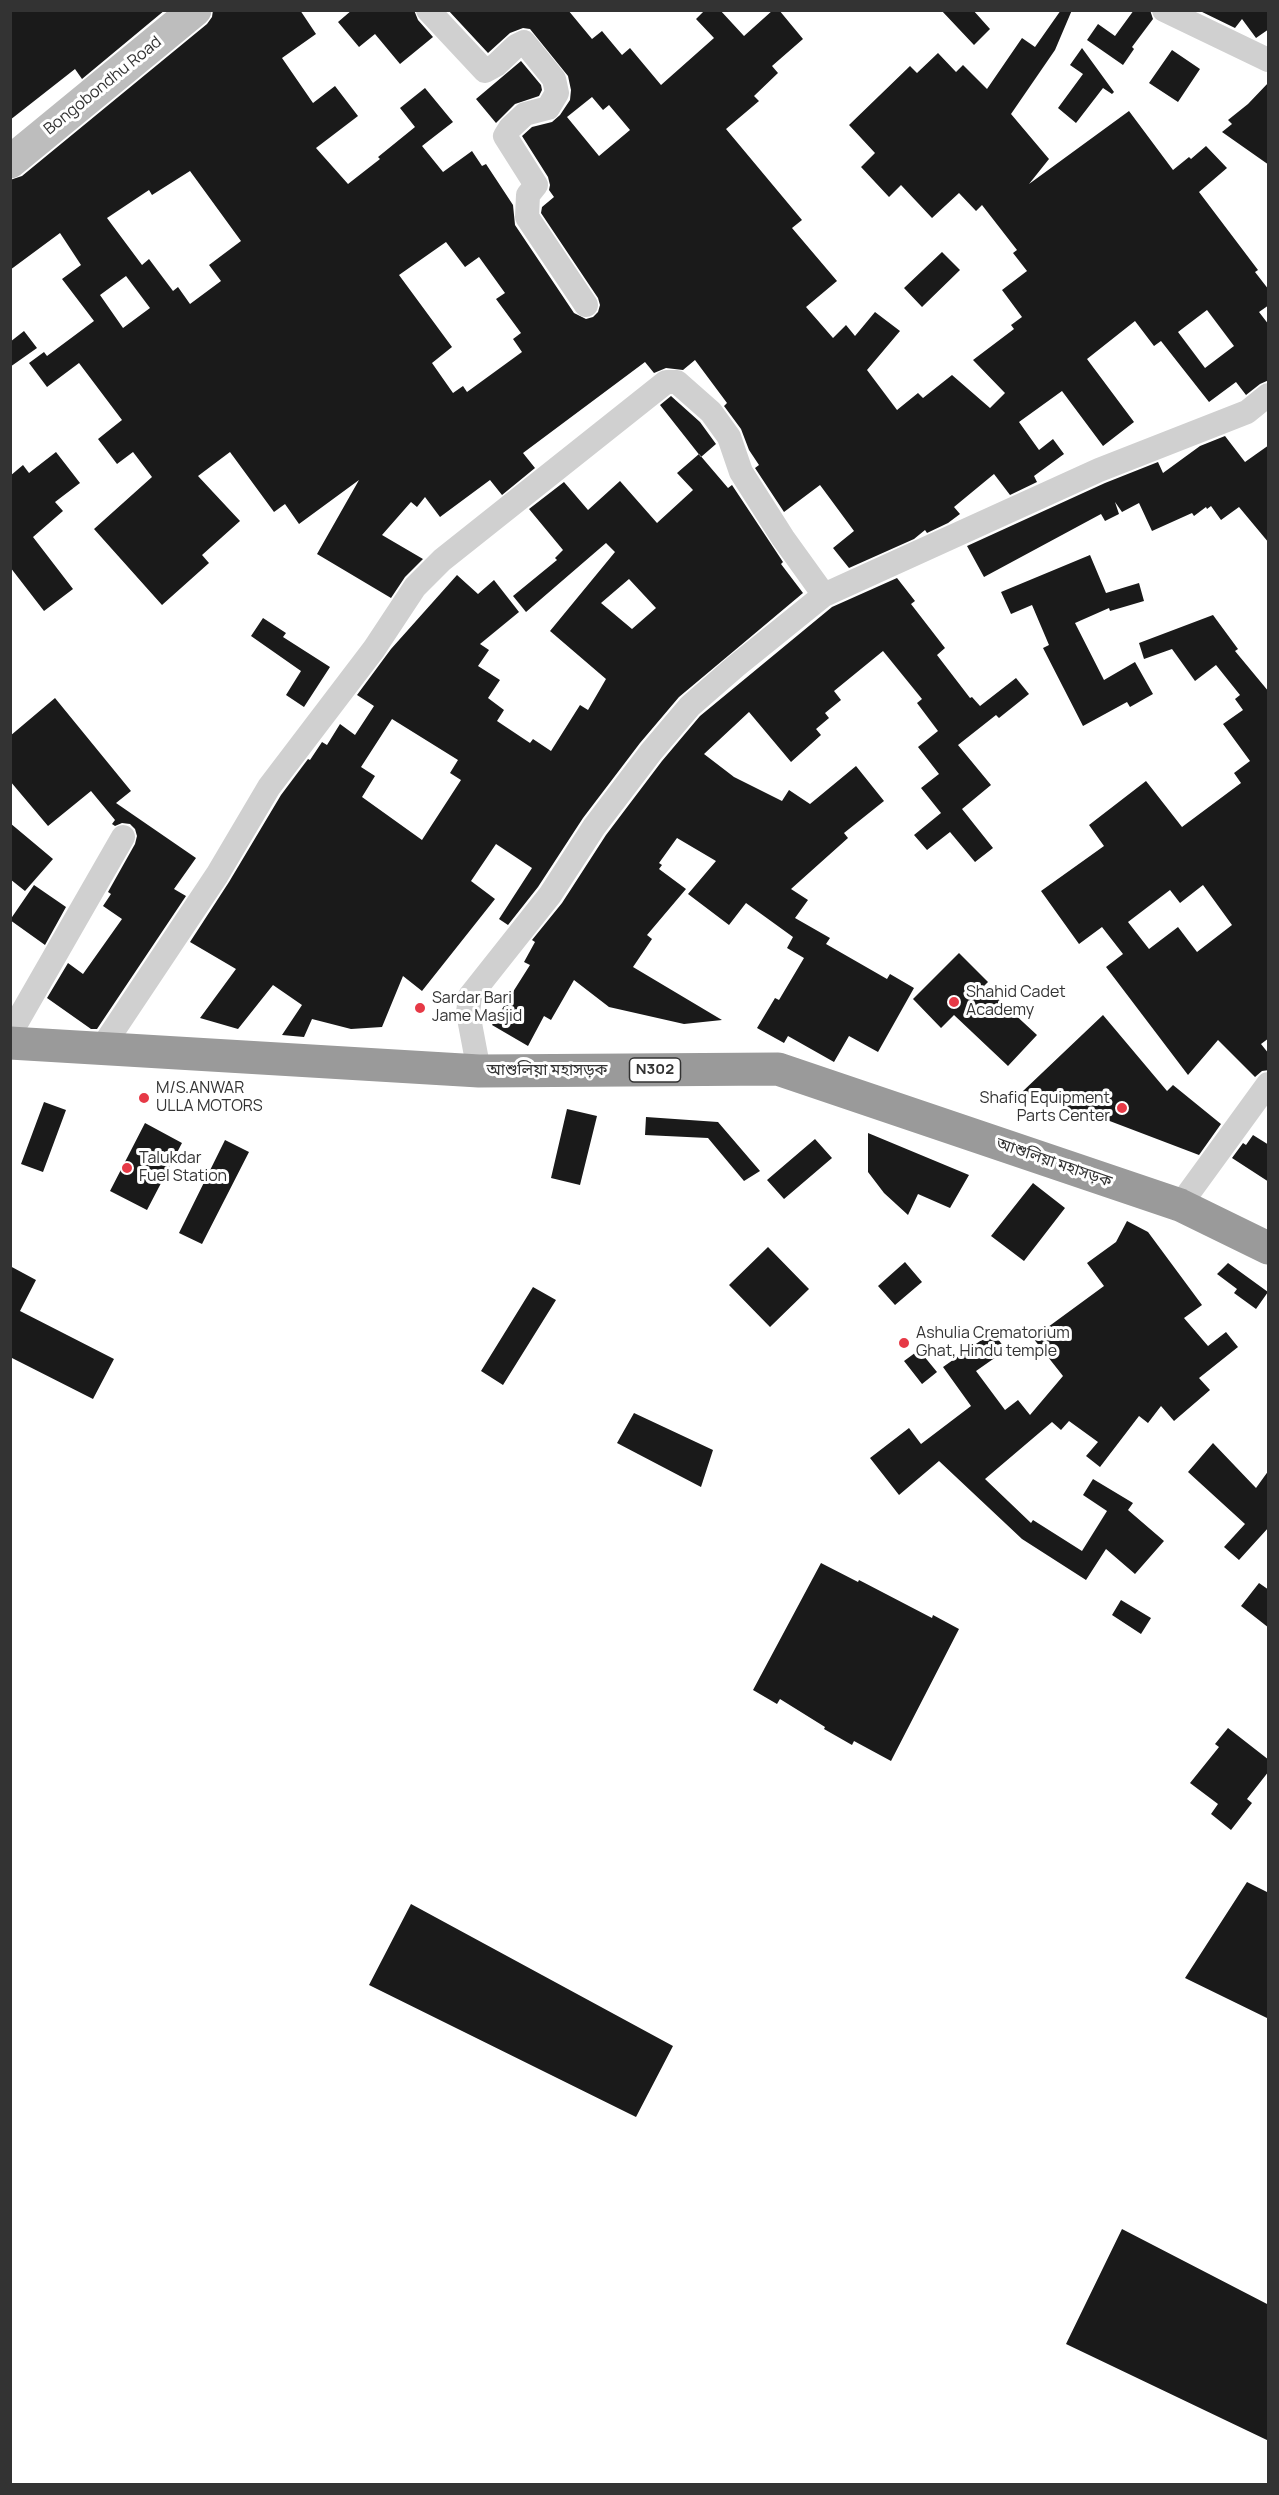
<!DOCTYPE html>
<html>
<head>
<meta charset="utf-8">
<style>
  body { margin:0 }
  #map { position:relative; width:1279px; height:2495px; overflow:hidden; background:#fff; font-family:Manrope,sans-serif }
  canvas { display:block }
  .frame { position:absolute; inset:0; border:12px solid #333; pointer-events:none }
</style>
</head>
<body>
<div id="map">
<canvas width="1279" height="2495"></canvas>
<div class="frame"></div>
</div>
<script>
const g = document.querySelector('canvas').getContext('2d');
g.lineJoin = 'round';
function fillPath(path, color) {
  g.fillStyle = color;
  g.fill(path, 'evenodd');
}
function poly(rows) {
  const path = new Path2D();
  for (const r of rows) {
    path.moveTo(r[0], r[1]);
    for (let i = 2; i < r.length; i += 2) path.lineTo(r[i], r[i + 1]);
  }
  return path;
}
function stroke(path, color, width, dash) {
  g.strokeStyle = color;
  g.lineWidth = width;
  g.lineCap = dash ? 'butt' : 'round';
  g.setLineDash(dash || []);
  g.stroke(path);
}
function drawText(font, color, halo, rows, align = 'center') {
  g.font = font + ' Manrope,"Noto Sans Bengali",sans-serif';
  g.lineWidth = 6;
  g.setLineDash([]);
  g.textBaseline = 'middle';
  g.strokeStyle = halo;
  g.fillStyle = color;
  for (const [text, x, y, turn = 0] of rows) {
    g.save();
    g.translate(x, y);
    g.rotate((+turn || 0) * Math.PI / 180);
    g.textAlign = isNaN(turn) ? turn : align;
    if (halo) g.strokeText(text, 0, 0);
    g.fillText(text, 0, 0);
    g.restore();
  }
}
fillPath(poly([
  [10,10,165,10,82,79,75,69,10,120],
  [213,10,300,10,316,34,282,58,313,103,335,86,358,116,316,148,348,184,380,159,378,157,415,127,400,108,425,88,453,122,422,146,443,172,472,151,482,166,486,164,513,205,515,225,574,313,586,319,593,317,598,312,600,305,598,298,541,213,542,207,554,197,549,190,550,185,548,177,522,136,532,127,552,122,560,115,570,100,571,90,568,76,530,29,523,28,510,33,488,53,448,10,568,10,592,39,602,31,622,55,630,48,661,85,714,38,696,19,705,10,720,10,744,36,773,10,779,10,803,39,772,66,778,73,754,96,759,101,726,129,802,220,792,228,837,281,806,307,833,338,846,325,855,336,875,312,900,331,867,370,897,410,918,393,923,398,952,375,990,408,1005,393,973,360,1014,329,1011,325,1022,317,1002,290,1027,271,1013,253,1017,250,982,205,976,211,959,193,932,218,901,185,889,197,861,167,875,153,849,125,910,66,917,73,938,53,956,72,963,65,987,89,1022,38,1035,47,1061,10,1072,10,1055,50,1011,114,1049,159,1029,184,1129,111,1173,170,1189,157,1191,159,1206,146,1227,168,1199,192,1258,270,1255,272,1269,290,1269,305,1259,312,1269,325,1269,380,1260,384,1246,395,1236,382,1209,402,1161,341,1154,346,1135,321,1087,359,1134,422,1103,446,1062,391,1019,422,1039,450,1053,439,1064,454,1034,476,1037,482,1010,495,994,474,954,507,960,514,948,523,927,533,925,530,914,539,849,568,833,548,854,531,820,485,784,512,755,468,759,465,749,450,741,429,724,406,727,403,695,360,683,370,666,368,654,373,645,362,523,453,535,468,502,495,490,480,440,517,425,497,417,507,411,502,382,535,423,559,405,577,391,598,317,554,359,480,299,524,285,504,274,512,230,452,198,476,240,521,202,555,209,563,162,605,94,529,152,477,133,452,117,464,98,439,122,420,79,363,47,387,29,363,44,352,47,356,94,321,62,279,81,265,60,233,10,270,10,180,22,176,207,24,212,17],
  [592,97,603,110,609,105,630,130,599,156,567,117],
  [190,171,241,241,209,265,221,281,190,304,178,287,173,291,149,259,142,265,107,218,149,190,152,195],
  [446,242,465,267,479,257,505,293,496,299,521,333,513,339,522,352,467,392,463,386,453,393,432,363,452,347,399,275],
  [126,276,150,308,123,328,100,295],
  [1207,310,1234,346,1205,368,1178,332],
  [352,10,414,10,418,20,433,37,400,64,375,34,359,47,338,22],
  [941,10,973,10,990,29,974,45],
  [1134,10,1150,10,1153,19,1132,47,1134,49,1123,65,1087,40,1098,24,1115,36],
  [1198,10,1269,10,1269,29,1256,38,1242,19,1235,28],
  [1082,48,1114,92,1112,94,1103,88,1076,123,1058,108,1083,74,1070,65],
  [1172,50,1200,69,1178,102,1149,83],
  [521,61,541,85,542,90,539,96,515,104,496,123,476,99],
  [1269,82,1269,165,1222,132,1232,124,1228,120,1248,104],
  [942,252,960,270,922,307,904,288],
  [24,331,37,348,10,367,10,342],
  [671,396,700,422,716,444,701,457,660,405],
  [1225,436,1245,462,1269,445,1269,543,1239,507,1221,520,1211,506,1207,509,1206,507,1194,516,1192,513,1152,531,1139,503,1122,512,1115,502,1119,514,1105,521,1101,514,984,577,967,546,1105,483,1158,462,1163,473,1200,446],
  [56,452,80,483,55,502,63,511,33,537,73,589,44,611,10,567,10,476,23,465,29,473],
  [699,454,728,488,732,485,783,562,781,564,803,593,679,697,640,743,583,818,538,887,508,925,499,919,532,868,496,844,471,881,495,899,422,991,403,976,382,1027,351,1029,312,1019,304,1037,282,1035,302,1005,273,985,238,1029,200,1018,236,969,190,942,229,882,281,795,308,759,310,760,322,742,327,745,340,724,355,735,374,706,357,695,391,649,457,575,478,594,494,580,519,612,480,644,489,650,478,666,500,680,488,698,504,710,497,721,530,743,533,739,551,751,580,705,588,710,606,679,550,631,615,552,606,543,526,612,513,596,557,560,555,558,563,550,529,509,564,482,588,510,620,481,657,523,693,490,677,473],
  [629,579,656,608,632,629,601,603],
  [392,719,458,760,450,773,461,780,422,840,362,797,375,776,361,767],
  [1090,555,1106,593,1139,583,1144,601,1110,611,1109,608,1075,623,1104,680,1135,662,1153,694,1130,707,1127,702,1083,726,1043,648,1049,645,1032,605,1011,614,1001,592],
  [897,578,915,601,911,604,945,648,937,655,970,698,972,697,980,706,1016,678,1029,694,999,718,996,715,958,745,991,785,962,809,993,848,975,862,950,832,927,850,914,835,941,813,921,788,939,774,918,747,938,731,917,703,922,699,883,651,834,691,841,700,825,713,829,718,816,729,821,735,791,762,749,712,704,754,734,777,782,801,789,790,810,804,856,766,884,801,844,833,848,838,791,889,808,900,795,918,830,938,826,944,887,979,890,974,914,988,878,1052,849,1036,834,1062,788,1036,784,1043,757,1028,775,998,779,1000,804,958,787,948,793,937,746,903,729,925,688,894,716,861,677,838,659,863,662,865,659,869,686,889,647,935,652,939,633,967,722,1020,684,1024,609,1007,574,980,551,1020,544,1016,528,1046,492,1025,530,965,524,962,535,942,532,940,562,903,606,835,662,761,700,716,832,607],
  [1213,615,1238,649,1235,651,1269,692,1269,1038,1261,1044,1269,1054,1269,1070,1262,1071,1255,1077,1218,1040,1188,1075,1106,967,1123,954,1102,927,1079,944,1041,891,1104,846,1089,825,1146,781,1182,827,1241,783,1234,773,1250,761,1223,724,1243,710,1235,699,1240,695,1216,665,1195,681,1172,649,1144,659,1139,643],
  [1203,885,1232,925,1197,952,1178,927,1149,949,1128,922,1170,890,1180,903],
  [263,618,286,633,283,637,330,667,304,707,286,695,301,671,251,636],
  [55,698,131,791,116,803,196,858,174,889,186,896,97,1029,91,1029,47,998,68,963,83,974,122,919,103,906,111,894,108,892,135,844,137,836,135,829,130,824,122,823,115,826,112,824,115,820,91,791,48,826,10,781,10,736],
  [10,823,53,859,25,891,10,879],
  [34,885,66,907,45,945,10,920],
  [959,953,988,982,984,986,1037,1035,1008,1066,954,1015,941,1028,913,999],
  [1103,1015,1167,1091,1173,1085,1221,1124,1199,1155,1086,1112,1084,1115,1022,1092],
  [44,1102,66,1110,43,1172,21,1164],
  [567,1109,597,1116,580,1185,551,1178],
  [646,1117,718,1122,760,1171,744,1181,708,1138,645,1135],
  [145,1123,182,1143,147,1210,110,1191],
  [868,1133,969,1175,950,1208,918,1194,908,1215,884,1193,868,1172],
  [1253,1135,1269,1145,1269,1182,1232,1158,1243,1143,1246,1145],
  [815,1139,832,1158,784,1199,767,1180],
  [225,1140,249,1152,202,1244,179,1233],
  [1033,1183,1065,1208,1024,1261,991,1236],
  [1127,1221,1148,1232,1202,1305,1184,1318,1208,1346,1226,1332,1238,1347,1199,1378,1210,1390,1174,1421,1161,1406,1148,1423,1139,1416,1100,1467,1086,1456,1098,1442,1069,1421,1061,1430,1052,1422,985,1479,1031,1523,1033,1520,1082,1551,1107,1511,1083,1495,1093,1479,1133,1503,1128,1510,1164,1541,1135,1574,1106,1549,1086,1580,1022,1539,939,1461,899,1495,870,1458,909,1428,921,1444,971,1406,943,1367,993,1332,1006,1350,976,1371,1005,1410,1018,1400,1030,1415,1063,1376,1033,1338,1104,1286,1087,1263,1116,1242],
  [768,1247,809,1289,770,1327,729,1285],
  [905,1262,922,1282,895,1305,878,1286],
  [1228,1263,1268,1292,1256,1309,1234,1293,1237,1289,1217,1274],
  [10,1266,36,1280,20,1311,114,1359,93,1399,10,1357],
  [533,1287,556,1300,503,1385,481,1371],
  [919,1350,937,1372,922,1384,904,1361],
  [634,1413,713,1450,701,1487,617,1443],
  [1213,1443,1256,1488,1269,1470,1269,1527,1239,1560,1224,1547,1245,1524,1188,1472],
  [821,1563,858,1582,859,1580,932,1618,933,1615,959,1629,891,1761,854,1741,852,1745,824,1729,825,1727,780,1699,777,1704,753,1690],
  [1259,1583,1269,1590,1269,1628,1241,1606],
  [1121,1600,1151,1618,1141,1634,1112,1615],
  [1228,1728,1269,1760,1269,1771,1247,1799,1252,1803,1231,1830,1211,1814,1218,1804,1190,1783,1219,1747,1215,1744],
  [1247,1882,1269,1893,1269,2019,1185,1978],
  [411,1904,673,2046,636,2117,369,1985],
  [1122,2229,1269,2305,1269,2441,1066,2344]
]), '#1a1a1a');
stroke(poly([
  [428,10,485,71,496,65,516,46,524,42,554,79,557,93,548,108,525,114,510,128,505,136,536,185,528,195,527,217,586,305],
  [1164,10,1268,60],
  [10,1034,123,837],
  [101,1049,217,875,269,787,374,649,415,587,442,560,666,382,677,382,711,412,729,437,741,472,783,538,824,595],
  [479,1071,468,1013,470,996,550,895,594,827,651,752,690,706,736,666,824,595,1099,470,1247,412,1268,395],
  [1180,1205,1268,1084]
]), '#d0d0d0', 24);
stroke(poly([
  [10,162,195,10]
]), '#bdbdbd', 33);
stroke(poly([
  [10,1043,479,1071,778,1069,1180,1205,1268,1248]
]), '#9a9a9a', 33);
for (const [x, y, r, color] of [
  [954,1002,6,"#e63946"],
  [420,1008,6,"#e63946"],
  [144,1098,6,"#e63946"],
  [1122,1108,6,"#e63946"],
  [127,1168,6,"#e63946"],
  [904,1343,6,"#e63946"]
]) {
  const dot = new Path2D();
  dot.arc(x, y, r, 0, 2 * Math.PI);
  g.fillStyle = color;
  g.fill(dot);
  stroke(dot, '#fff', 2);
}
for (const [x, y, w] of [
  [655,1070,51]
]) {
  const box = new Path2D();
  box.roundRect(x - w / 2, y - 12, w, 24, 4.5);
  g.fillStyle = '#fff';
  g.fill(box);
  stroke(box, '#333', 1.5);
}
drawText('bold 15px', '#333', null, [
  ["N302",655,1070]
]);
drawText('16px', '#333', '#fff', [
  ["Bongobondhu Road",103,86,-39],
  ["আশুলিয়া মহাসড়ক",547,1071],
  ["আশুলিয়া মহাসড়ক",1054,1163,19]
]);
drawText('16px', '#333', '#fff', [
  ["Shahid Cadet",966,993],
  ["Academy",966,1011],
  ["Sardar Bari",432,999],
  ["Jame Masjid",432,1017],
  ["M/S.ANWAR",156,1089],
  ["ULLA MOTORS",156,1107],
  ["Shafiq Equipment",1110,1099,"right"],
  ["Parts Center",1110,1117,"right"],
  ["Talukdar",139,1159],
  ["Fuel Station",139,1177],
  ["Ashulia Crematorium",916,1334],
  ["Ghat, Hindu temple",916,1352]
], 'left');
</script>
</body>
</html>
